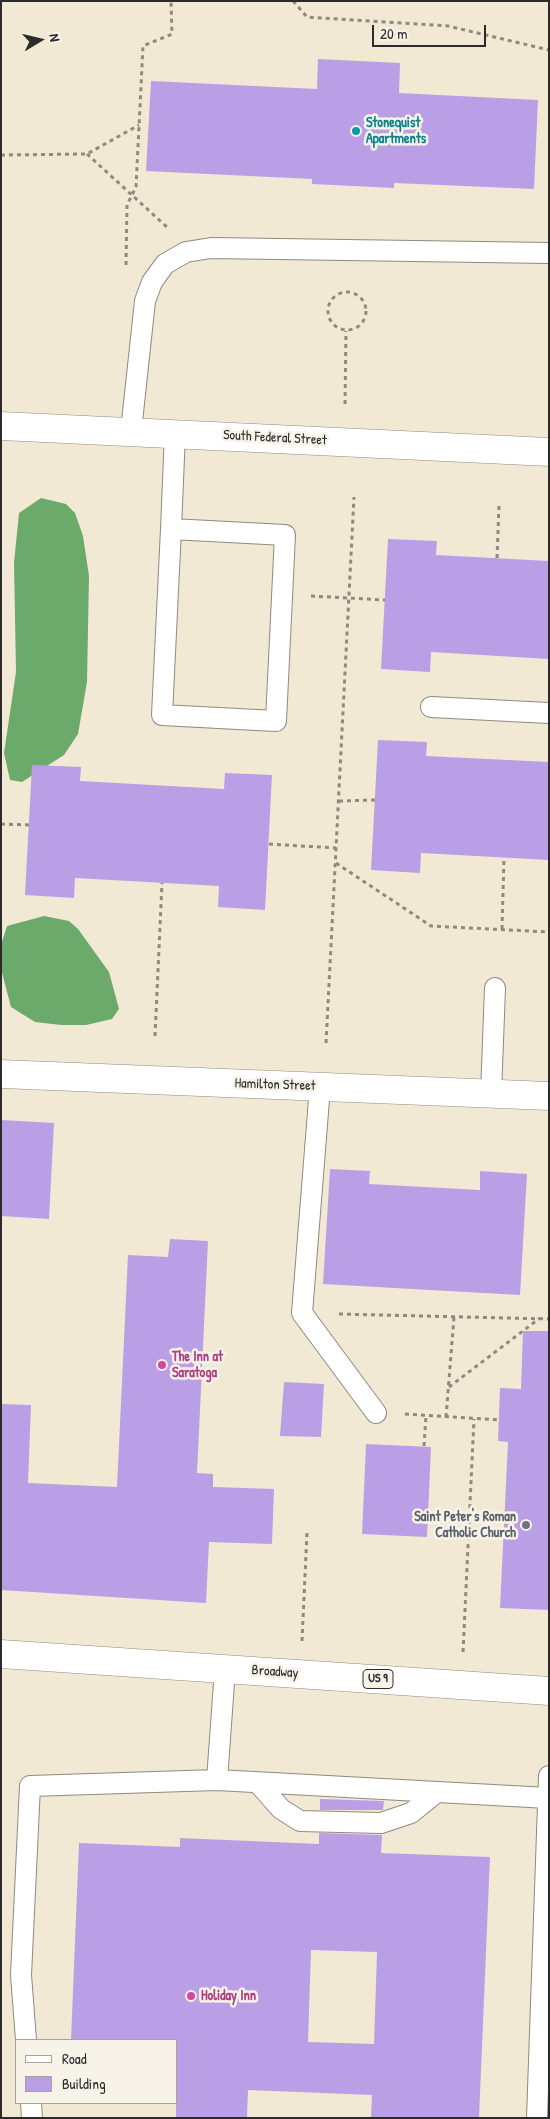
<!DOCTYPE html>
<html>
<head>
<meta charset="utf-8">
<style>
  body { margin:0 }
  #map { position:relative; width:550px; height:2119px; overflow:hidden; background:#f2e9d4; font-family:"Patrick Hand",sans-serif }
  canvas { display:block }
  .frame { position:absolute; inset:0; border:2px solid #2b2b2b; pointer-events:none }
  .legend { position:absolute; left:15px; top:2039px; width:162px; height:65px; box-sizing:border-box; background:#f7f3e8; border:1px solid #a5a39c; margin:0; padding:6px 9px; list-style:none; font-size:15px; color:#2b2b2b }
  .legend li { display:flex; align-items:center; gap:10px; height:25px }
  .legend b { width:25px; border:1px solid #a5a39c }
  .north { position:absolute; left:15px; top:15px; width:50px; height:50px; -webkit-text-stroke:4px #f7f3e8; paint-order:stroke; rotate:81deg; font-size:14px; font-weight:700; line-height:20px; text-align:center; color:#2b2b2b }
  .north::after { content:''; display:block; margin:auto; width:18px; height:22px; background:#2b2b2b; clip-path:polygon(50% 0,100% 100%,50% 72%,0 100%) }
  .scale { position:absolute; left:372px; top:25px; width:114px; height:22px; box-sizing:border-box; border:2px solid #2b2b2b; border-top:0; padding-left:6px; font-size:15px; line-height:18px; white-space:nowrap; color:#2b2b2b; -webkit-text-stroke:4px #f7f3e8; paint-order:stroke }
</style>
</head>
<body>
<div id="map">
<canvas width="550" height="2119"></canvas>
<div class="frame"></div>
<ul class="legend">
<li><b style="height:6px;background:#fff"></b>Road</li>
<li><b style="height:14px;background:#ba9fe6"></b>Building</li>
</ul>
<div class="north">N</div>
<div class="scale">20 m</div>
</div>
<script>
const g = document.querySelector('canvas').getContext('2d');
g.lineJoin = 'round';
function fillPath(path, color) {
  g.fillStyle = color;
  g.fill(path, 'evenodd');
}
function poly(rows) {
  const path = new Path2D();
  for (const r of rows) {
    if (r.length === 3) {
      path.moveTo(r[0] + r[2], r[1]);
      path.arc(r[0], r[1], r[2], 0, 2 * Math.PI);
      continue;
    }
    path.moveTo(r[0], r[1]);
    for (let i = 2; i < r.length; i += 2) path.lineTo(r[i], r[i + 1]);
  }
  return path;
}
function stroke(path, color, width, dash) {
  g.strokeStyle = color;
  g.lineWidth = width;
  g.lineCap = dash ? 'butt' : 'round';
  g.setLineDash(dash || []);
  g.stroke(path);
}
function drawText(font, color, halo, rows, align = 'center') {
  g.font = font + ' "Patrick Hand",sans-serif';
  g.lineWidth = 5;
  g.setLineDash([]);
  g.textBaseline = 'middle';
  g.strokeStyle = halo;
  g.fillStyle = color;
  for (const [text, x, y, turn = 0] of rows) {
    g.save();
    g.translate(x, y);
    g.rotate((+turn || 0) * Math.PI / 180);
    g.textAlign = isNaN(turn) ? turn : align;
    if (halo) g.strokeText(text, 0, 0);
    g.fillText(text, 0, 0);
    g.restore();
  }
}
fillPath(poly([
  [41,498,66,504,75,513,83,536,89,576,87,682,78,734,64,755,22,782,10,780,4,753,16,672,14,563,19,513],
  [44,916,69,921,78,929,109,972,119,1009,112,1019,86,1025,61,1025,35,1022,11,1007,1,969,1,945,7,926]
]), '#6caa6c');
fillPath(poly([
  [318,59,400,63,399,93,538,100,534,189,394,183,394,188,312,184,312,179,146,171,151,81,317,89],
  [388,539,437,541,436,555,549,561,549,659,431,652,430,672,381,669],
  [378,740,427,742,426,756,549,762,549,860,421,853,420,873,371,870],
  [32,765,81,767,80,781,224,789,225,773,272,775,265,910,218,907,219,886,75,878,74,898,25,895],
  [1,1120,54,1123,49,1219,1,1216],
  [330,1169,370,1171,369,1184,480,1190,480,1171,527,1174,520,1295,323,1284],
  [170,1239,208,1241,197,1473,213,1474,213,1487,274,1489,272,1544,209,1542,206,1603,1,1590,1,1404,31,1405,28,1483,117,1487,128,1255,168,1257],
  [523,1331,549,1331,549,1610,500,1608,508,1442,498,1441,500,1388,521,1389],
  [284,1382,324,1384,321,1437,280,1436],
  [366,1444,431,1447,427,1537,362,1534],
  [320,1799,384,1801,383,1810,320,1810],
  [319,1833,382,1835,381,1853,490,1857,479,2118,371,2118,372,2095,248,2090,247,2118,176,2118,176,2040,71,2040,79,1843,180,1847,180,1838,319,1844],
  [311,1950,377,1952,374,2044,308,2042]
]), '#ba9fe6');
const service = poly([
  [131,431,145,301,152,282,165,264,186,252,211,248,549,253],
  [171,529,285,535,276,721,162,715,171,529,175,433],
  [431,707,549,713],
  [320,1087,302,1313,376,1413],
  [491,1094,495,988],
  [225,1669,217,1780,548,1798],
  [258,1783,281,1809,300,1821,381,1823,411,1813,437,1792],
  [26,2040,21,1975,30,1786,217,1780],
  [31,2103,32,2118],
  [537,2118,549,1776]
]);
const minor = poly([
  [1,426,549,452],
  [1,1074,549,1096]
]);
const trunk = poly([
  [1,1654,549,1691]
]);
stroke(service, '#8e8a80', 22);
stroke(minor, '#8e8a80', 29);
stroke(trunk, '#8e8a80', 29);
stroke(poly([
  [293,1,307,17,448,26,549,50],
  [87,154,168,228],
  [1,155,87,154,139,125],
  [126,265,127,205,136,187,143,46,172,34,171,1],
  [347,311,19],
  [345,404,346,331],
  [497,558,499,505],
  [311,596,385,600],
  [339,801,375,800],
  [1,824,29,825],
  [269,844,336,848],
  [336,863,431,926,549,932],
  [502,929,504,857],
  [155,1036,162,883],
  [326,1043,354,497],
  [339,1314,549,1319],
  [449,1387,540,1318],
  [405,1414,499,1420],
  [446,1417,454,1317],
  [424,1446,426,1416],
  [302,1641,307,1532],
  [463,1652,474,1419]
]), '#8e8a80', 3, [4, 4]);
stroke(service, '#fff', 20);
stroke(minor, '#fff', 28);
stroke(trunk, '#fff', 28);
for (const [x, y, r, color] of [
  [356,131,5,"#0f9aa8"],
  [162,1365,5,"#d1479c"],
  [526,1525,5,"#6b7280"],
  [191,1996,5,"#d1479c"]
]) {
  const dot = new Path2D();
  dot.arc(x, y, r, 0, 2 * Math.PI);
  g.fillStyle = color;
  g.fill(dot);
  stroke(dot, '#f7f3e8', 2);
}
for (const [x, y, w] of [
  [378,1679,30]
]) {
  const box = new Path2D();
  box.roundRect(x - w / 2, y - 9.5, w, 19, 4);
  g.fillStyle = '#f7f3e8';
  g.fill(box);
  stroke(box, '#2b2b2b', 1);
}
drawText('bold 12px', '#2b2b2b', null, [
  ["US 9",378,1679]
]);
drawText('bold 14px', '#0d838f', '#f7f3e8', [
  ["Stonequist",366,123],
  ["Apartments",366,139]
], 'left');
drawText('14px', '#2b2b2b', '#f7f3e8', [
  ["South Federal Street",275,438,3],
  ["Hamilton Street",275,1085,2],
  ["Broadway",275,1672,4]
]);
drawText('bold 14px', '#b23c85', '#f7f3e8', [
  ["The Inn at",172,1357],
  ["Saratoga",172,1373],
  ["Holiday Inn",201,1996]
], 'left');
drawText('bold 14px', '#5b616d', '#f7f3e8', [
  ["Saint Peter's Roman",516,1517],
  ["Catholic Church",516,1533]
], 'right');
</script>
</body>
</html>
